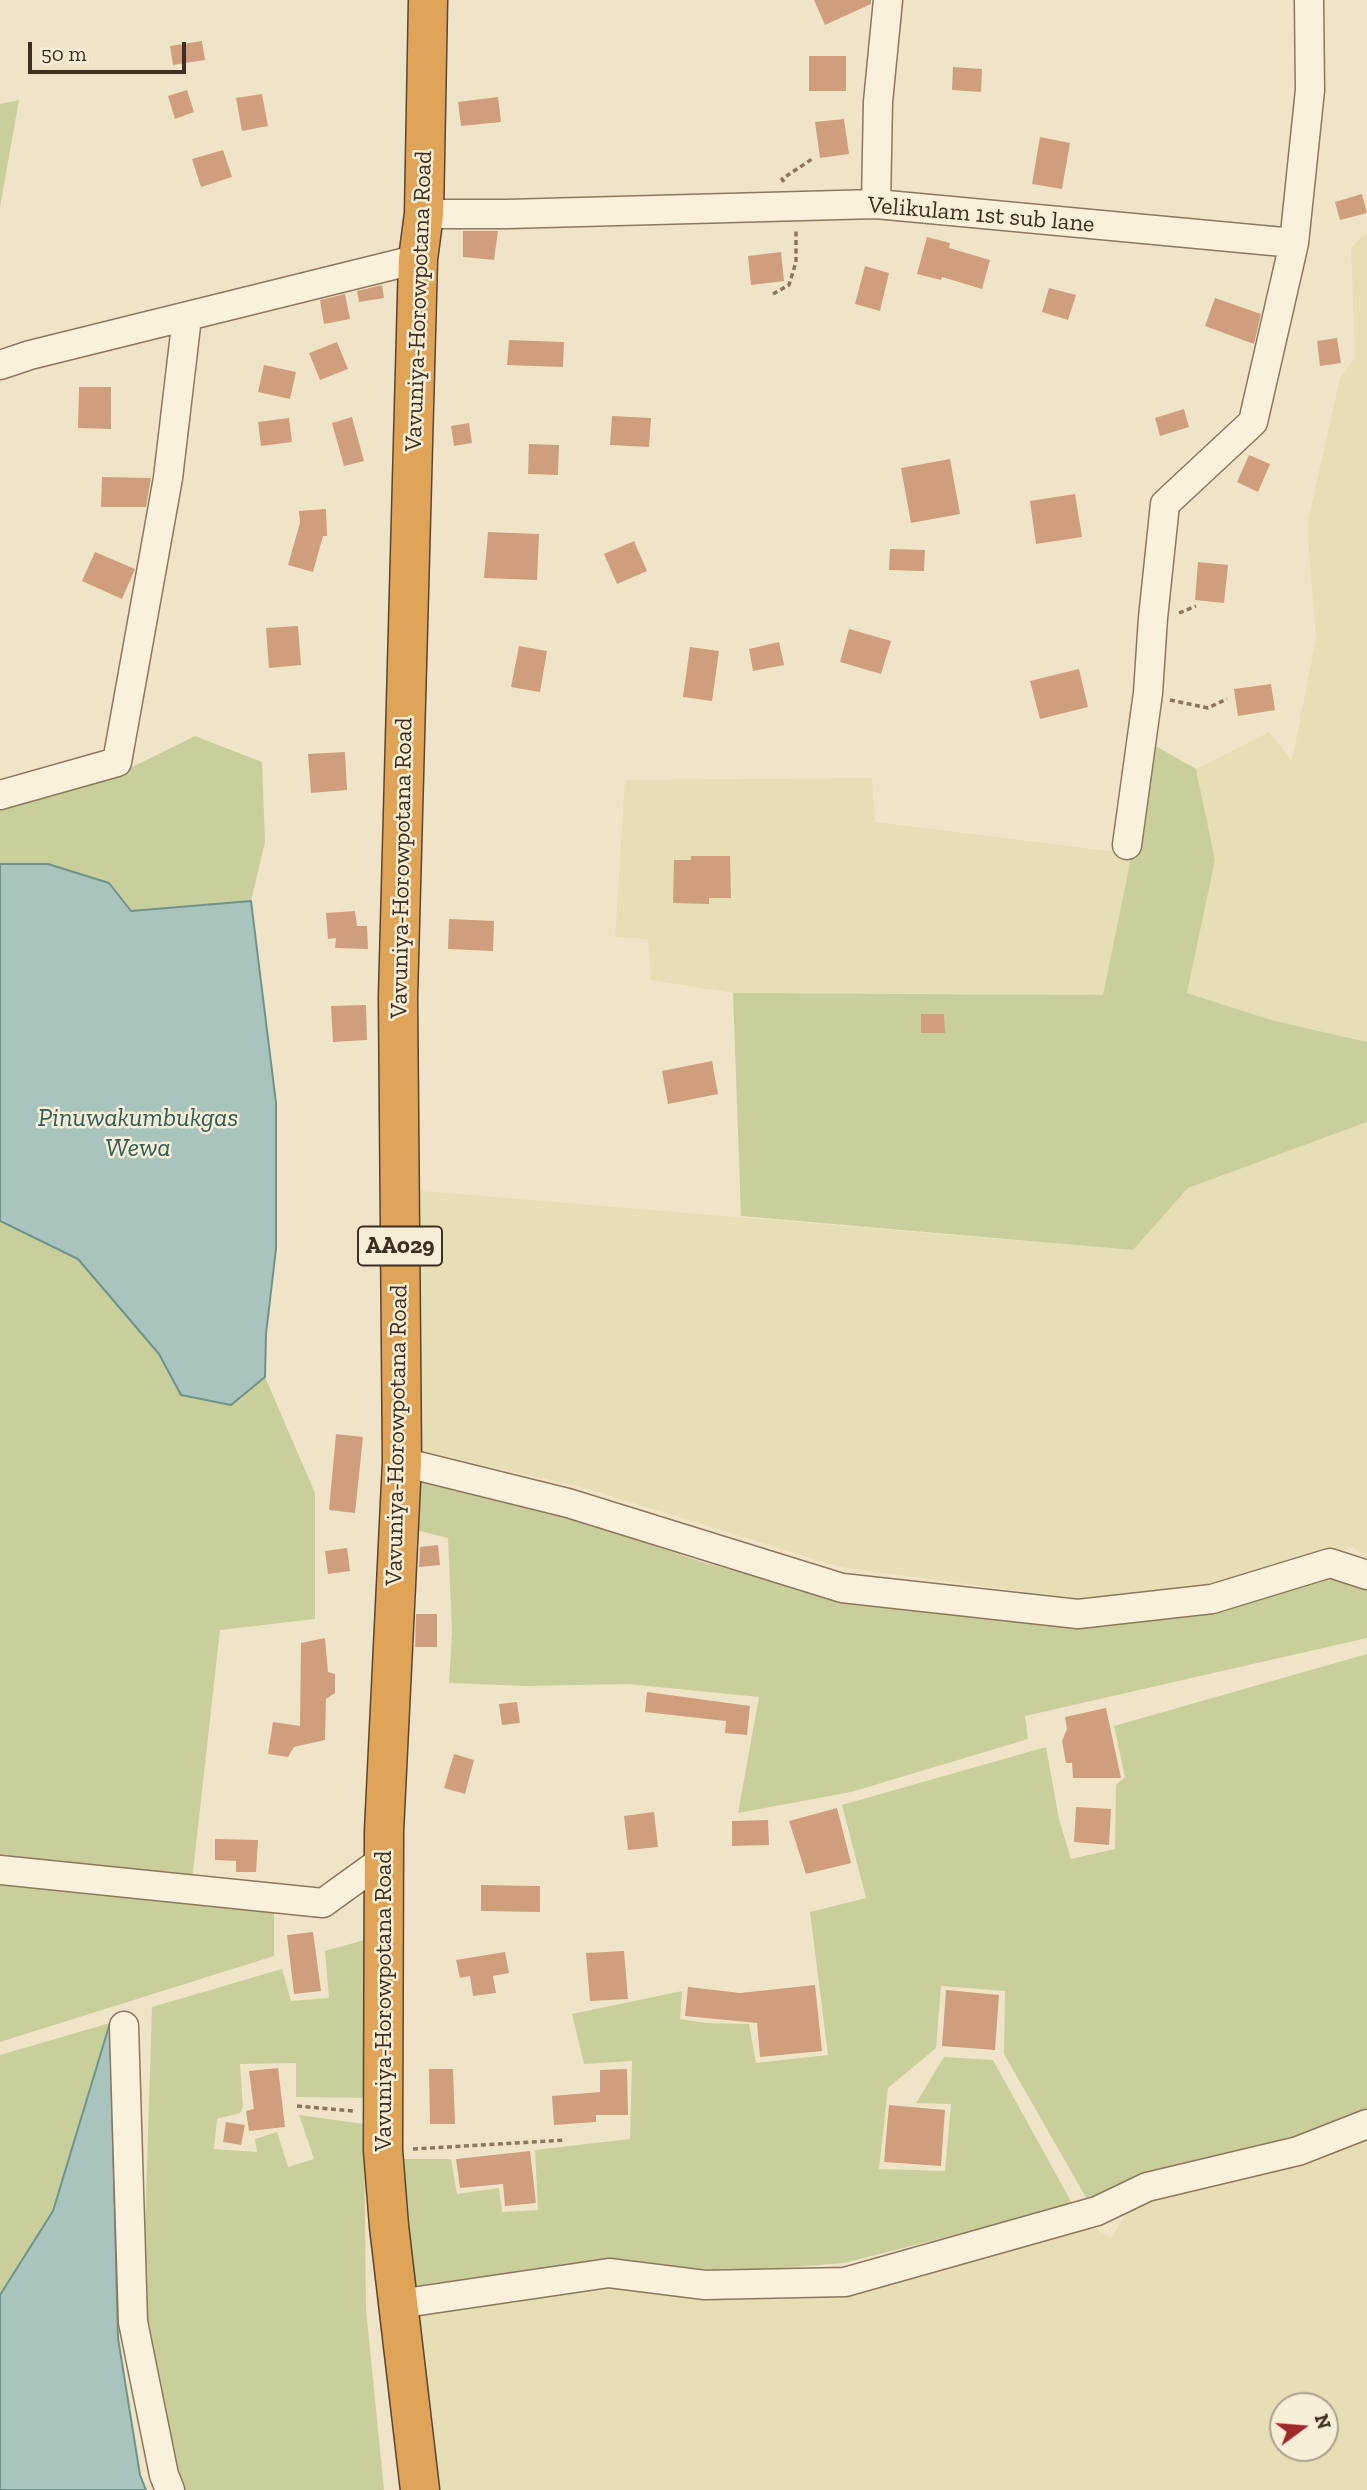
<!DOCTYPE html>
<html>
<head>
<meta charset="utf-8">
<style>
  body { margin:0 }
  #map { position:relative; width:1367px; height:2490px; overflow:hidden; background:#f0e4c8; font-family:"Zilla Slab",serif }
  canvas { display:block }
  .north { position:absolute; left:1269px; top:2392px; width:70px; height:70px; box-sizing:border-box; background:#f7eed8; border:2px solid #ada18e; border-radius:50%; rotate:74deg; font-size:19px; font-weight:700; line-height:28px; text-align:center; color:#3d2e20 }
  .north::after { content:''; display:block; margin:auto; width:24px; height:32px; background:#9e2a2b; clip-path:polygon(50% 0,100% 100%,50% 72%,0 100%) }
  .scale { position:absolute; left:28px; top:42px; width:158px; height:32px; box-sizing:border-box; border:4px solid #3d2e20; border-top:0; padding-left:9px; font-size:21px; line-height:24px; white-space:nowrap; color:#3d2e20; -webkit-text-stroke:5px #f7eed8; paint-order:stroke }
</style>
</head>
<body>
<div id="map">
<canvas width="1367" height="2490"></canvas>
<div class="north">N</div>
<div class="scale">50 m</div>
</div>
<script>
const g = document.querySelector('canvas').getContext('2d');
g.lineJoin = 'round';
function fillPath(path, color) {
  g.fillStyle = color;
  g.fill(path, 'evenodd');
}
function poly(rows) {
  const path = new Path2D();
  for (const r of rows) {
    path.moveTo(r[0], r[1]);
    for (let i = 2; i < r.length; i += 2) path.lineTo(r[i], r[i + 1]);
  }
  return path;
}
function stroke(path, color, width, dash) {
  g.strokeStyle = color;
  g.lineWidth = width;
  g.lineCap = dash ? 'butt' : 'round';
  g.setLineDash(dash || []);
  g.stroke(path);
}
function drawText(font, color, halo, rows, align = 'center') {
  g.font = font + ' "Zilla Slab",serif';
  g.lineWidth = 5;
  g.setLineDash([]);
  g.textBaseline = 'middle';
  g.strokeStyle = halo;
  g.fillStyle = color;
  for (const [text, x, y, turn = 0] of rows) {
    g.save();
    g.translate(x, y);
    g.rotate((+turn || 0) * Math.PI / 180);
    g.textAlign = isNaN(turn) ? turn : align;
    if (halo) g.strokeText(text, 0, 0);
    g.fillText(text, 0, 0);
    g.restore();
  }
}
fillPath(poly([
  [1367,232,1367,1042,1270,1020,1187,993,1215,860,1196,769,1269,732,1292,761,1316,639,1307,525,1340,378,1355,358,1351,247],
  [872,778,875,822,1132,854,1103,995,733,993,651,980,648,939,615,937,625,780],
  [1367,1122,1367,1559,1353,1547,1211,1584,1085,1600,840,1567,582,1487,420,1451,421,1191,1132,1250,1188,1188],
  [1367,2135,1367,2490,430,2490,416,2312,611,2286,734,2300,855,2293,1072,2229,1094,2228,1111,2238,1129,2210,1151,2198],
  [1283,2406,1325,2406,1325,2448,1283,2448]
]), '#e6deb5');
fillPath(poly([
  [19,100,0,207,0,104],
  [195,736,262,762,265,842,251,901,131,911,0,864,0,807,122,772],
  [1154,745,1196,769,1215,860,1187,993,1271,1020,1367,1042,1367,1122,1188,1188,1133,1250,741,1216,733,993,1103,995],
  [0,1221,78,1259,159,1354,181,1395,231,1405,265,1377,315,1493,315,1619,220,1630,192,1880,192,1902,274,1913,274,1956,0,2042],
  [409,1470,563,1514,702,1562,841,1599,1078,1622,1335,1572,1367,1588,1367,1638,1025,1716,1028,1739,851,1792,738,1813,759,1697,628,1684,526,1686,449,1683,452,1632,448,1538,403,1527],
  [1367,1654,1367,2114,1291,2142,1088,2201,1004,2054,1005,1991,941,1986,936,2048,888,2088,879,2169,945,2171,951,2104,916,2103,944,2057,993,2060,1073,2205,844,2263,731,2272,607,2261,406,2287,398,2159,451,2159,457,2194,499,2188,502,2212,538,2210,535,2150,630,2139,632,2061,584,2064,572,2014,682,1991,680,2019,706,2023,749,2024,756,2063,828,2055,810,1912,866,1898,842,1805,1046,1747,1059,1819,1071,1859,1115,1849,1116,1785,1125,1777,1114,1726],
  [375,1937,367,2098,296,2097,296,2063,240,2064,243,2107,240,2113,217,2119,214,2149,257,2152,255,2139,277,2132,288,2167,314,2159,299,2115,364,2124,366,2309,384,2490,180,2490,142,2324,152,2007,282,1969,291,2001,329,1998,325,1951],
  [110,2023,53,2211,0,2295,0,2055]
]), '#c9cf9b');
const water = poly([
  [0,864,48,864,109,883,131,911,251,901,276,1103,276,1249,266,1334,265,1377,231,1405,181,1395,159,1354,78,1259,0,1221,0,864],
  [110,2023,118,2338,140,2475,146,2490,0,2490,0,2295,53,2211,110,2023]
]);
fillPath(water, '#a9c4bc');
stroke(water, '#6f938a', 2);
fillPath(poly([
  [814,0,871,0,871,4,825,25],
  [202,41,205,60,173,65,170,46],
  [809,56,846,56,846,91,809,91],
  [953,67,982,69,981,92,952,90],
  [187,90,194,112,175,119,168,96],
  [262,94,268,126,242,131,236,98],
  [498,97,501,122,461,126,458,102],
  [844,119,849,154,820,158,815,122],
  [1040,137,1070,143,1062,189,1032,184],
  [223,150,232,177,201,187,192,159],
  [1362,194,1367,213,1340,220,1335,202],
  [463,231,498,231,494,260,463,257],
  [927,237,950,243,949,248,990,260,982,289,942,277,941,280,917,274],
  [781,252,784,281,751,285,748,256],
  [865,266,889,273,880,311,855,304],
  [382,285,384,298,359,302,357,291],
  [1049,288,1076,295,1068,320,1042,312],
  [345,294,350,319,324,324,320,300],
  [1215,298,1261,314,1254,344,1205,326],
  [1337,338,1341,363,1320,366,1317,341],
  [509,340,564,342,563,367,507,365],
  [337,342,348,369,320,380,309,353],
  [264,365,296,372,290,399,258,392],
  [79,387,111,387,111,429,78,428],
  [1184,409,1189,427,1160,436,1155,418],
  [612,416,651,418,649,447,610,445],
  [352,417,364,461,344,466,332,423],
  [289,418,292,442,261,446,258,422],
  [469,423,472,443,454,446,451,426],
  [529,444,559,445,558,475,528,474],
  [1249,455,1270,464,1258,492,1237,482],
  [950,459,960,514,911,523,901,468],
  [102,477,151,478,146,507,101,507],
  [1075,494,1082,537,1036,544,1030,501],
  [326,509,327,536,323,536,313,572,288,565,300,523,299,511],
  [488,532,539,534,537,580,484,578],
  [634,541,647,571,617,584,604,554],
  [890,549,925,550,924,571,889,570],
  [95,552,135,569,122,599,82,581],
  [1198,562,1228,565,1224,603,1195,600],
  [298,626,301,665,269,668,266,628],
  [849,629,891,641,881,674,840,662],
  [779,642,784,665,753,671,749,649],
  [519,646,547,651,540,692,511,687],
  [690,647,719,651,712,701,683,697],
  [1079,669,1088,707,1040,719,1030,681],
  [1271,684,1275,710,1238,716,1234,689],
  [345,752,347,790,311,793,308,754],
  [691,856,730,856,731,898,709,898,709,904,673,903,674,860,691,860],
  [355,911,357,926,367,926,368,949,335,948,336,938,328,939,326,913],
  [449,919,494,921,493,951,448,949],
  [366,1005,367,1040,333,1042,331,1006],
  [921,1014,944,1014,945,1033,921,1033],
  [712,1061,718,1094,668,1104,662,1071],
  [336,1434,363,1437,355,1513,329,1510],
  [438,1545,440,1565,419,1567,420,1547],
  [347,1548,350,1571,328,1574,325,1551],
  [416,1614,437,1614,437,1647,415,1647],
  [325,1638,328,1672,335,1674,335,1693,326,1699,325,1740,294,1747,288,1757,268,1754,273,1722,300,1726,301,1643],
  [647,1692,750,1706,747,1735,725,1733,726,1721,645,1712],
  [517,1702,520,1723,502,1725,499,1704],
  [1106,1708,1121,1778,1073,1778,1072,1763,1066,1763,1062,1741,1067,1729,1065,1717],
  [454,1754,474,1760,465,1794,444,1788],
  [1076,1807,1111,1809,1109,1845,1074,1842],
  [837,1808,851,1863,806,1874,789,1821],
  [654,1812,658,1847,628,1850,624,1816],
  [768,1820,769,1845,732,1846,732,1821],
  [215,1839,258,1840,256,1872,236,1872,236,1861,215,1860],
  [481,1885,540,1886,540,1912,481,1911],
  [313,1932,321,1991,294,1994,287,1935],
  [624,1951,628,1999,590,2001,586,1953],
  [505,1952,509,1973,493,1976,496,1993,473,1996,470,1976,460,1978,456,1960],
  [815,1985,822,2051,760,2057,757,2023,685,2016,688,1987,740,1993],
  [946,1990,999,1995,995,2050,942,2046],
  [278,2068,285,2127,249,2131,246,2111,254,2109,249,2071],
  [429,2069,453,2069,455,2124,430,2124],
  [627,2069,628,2115,596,2115,596,2122,554,2125,552,2096,600,2092,600,2070],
  [889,2105,945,2110,941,2166,884,2162],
  [226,2122,245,2125,241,2145,223,2142],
  [530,2151,536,2203,505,2206,503,2184,460,2188,456,2159]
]), '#cf9f7d');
const minor = poly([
  [876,204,878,102,888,0],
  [424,214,507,214,876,204,1294,243,1310,90,1309,0],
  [0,365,30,355,418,259],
  [0,795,117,762,168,478,187,317],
  [1127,845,1148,693,1153,618,1165,504,1253,422,1294,243],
  [402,1462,568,1503,842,1588,1078,1614,1212,1599,1330,1563,1367,1575],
  [0,1870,323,1903,384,1859],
  [124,2026,133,2322,164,2475,170,2490],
  [398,2304,609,2273,705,2285,845,2282,1097,2211,1147,2187,1298,2151,1367,2124]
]);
const highway = poly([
  [420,2490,389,2226,383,2150,384,1831,402,1462,398,997,418,259,424,214,428,0]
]);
stroke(minor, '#8d765c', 31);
stroke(highway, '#5b4430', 41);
stroke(poly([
  [784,182,782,179,812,159],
  [773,294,789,285,796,262,796,229],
  [1179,613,1196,606],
  [1170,700,1208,708,1227,699],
  [297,2106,354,2111],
  [413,2149,565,2140]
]), '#8d765c', 3.5, [5, 3.5]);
stroke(minor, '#faf1dc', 28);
stroke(highway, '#e0a458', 38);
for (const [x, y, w] of [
  [400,1246,84]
]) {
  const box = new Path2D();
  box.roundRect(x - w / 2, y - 19.5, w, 39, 5);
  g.fillStyle = '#f7eed8';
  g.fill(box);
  stroke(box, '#3d2e20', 2);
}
drawText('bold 23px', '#3d2e20', null, [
  ["AA029",400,1246]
]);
drawText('24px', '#3d2e20', '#f7eed8', [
  ["Velikulam 1st sub lane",981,215,5],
  ["Vavuniya-Horowpotana Road",419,301,-88],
  ["Vavuniya-Horowpotana Road",402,868,-89],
  ["Vavuniya-Horowpotana Road",397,1435,-89],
  ["Vavuniya-Horowpotana Road",384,2001,-90]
]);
drawText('italic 26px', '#2f5d5a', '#f7eed8', [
  ["Pinuwakumbukgas",138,1119],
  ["Wewa",138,1149]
]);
</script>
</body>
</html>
